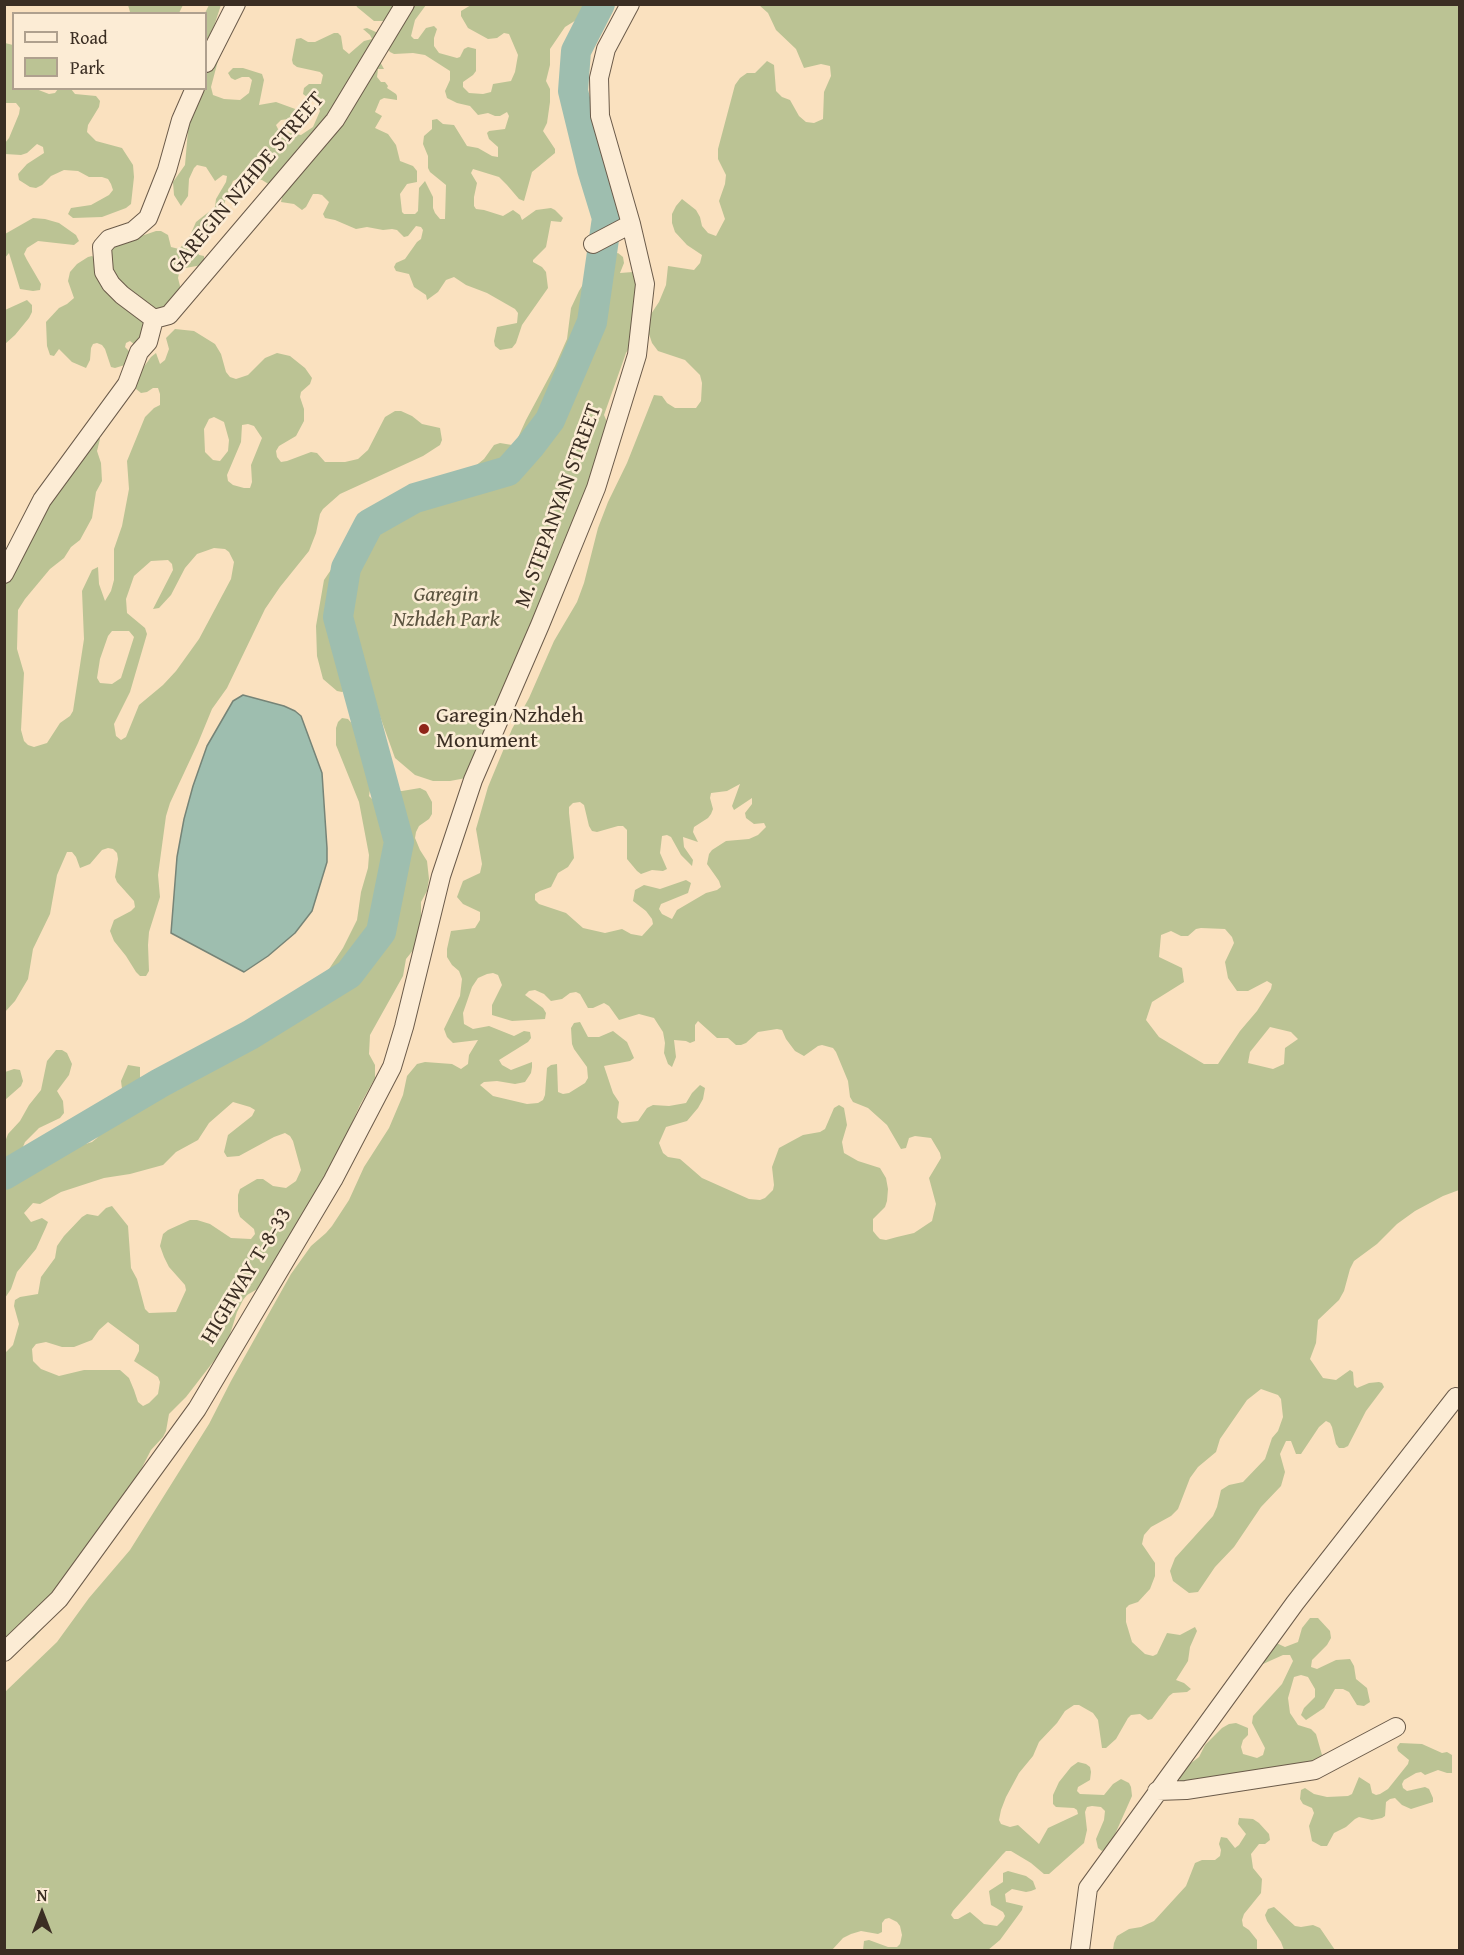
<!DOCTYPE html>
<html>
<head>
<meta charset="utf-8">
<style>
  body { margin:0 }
  #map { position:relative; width:1464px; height:1955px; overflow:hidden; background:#fae1bf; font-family:"Gentium Book Plus",serif }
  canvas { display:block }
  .frame { position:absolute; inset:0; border:6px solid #3b2e23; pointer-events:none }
  .legend { position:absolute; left:12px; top:12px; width:195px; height:78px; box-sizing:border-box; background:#fcecd5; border:2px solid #afa08e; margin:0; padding:8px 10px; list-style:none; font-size:18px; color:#3b2e23 }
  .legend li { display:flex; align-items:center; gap:12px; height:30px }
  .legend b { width:30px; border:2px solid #afa08e }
  .north { position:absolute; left:12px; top:1883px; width:60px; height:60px; -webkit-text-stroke:4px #fcecd5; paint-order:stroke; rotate:0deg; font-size:16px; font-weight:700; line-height:24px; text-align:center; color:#3b2e23 }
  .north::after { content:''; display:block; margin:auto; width:21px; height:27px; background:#3b2e23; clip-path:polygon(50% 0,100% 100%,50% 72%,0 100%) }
</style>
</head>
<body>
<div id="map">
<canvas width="1464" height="1955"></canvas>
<div class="frame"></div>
<ul class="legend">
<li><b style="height:8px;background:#fcecd5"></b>Road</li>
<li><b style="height:16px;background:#bbc394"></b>Park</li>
</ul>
<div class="north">N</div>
</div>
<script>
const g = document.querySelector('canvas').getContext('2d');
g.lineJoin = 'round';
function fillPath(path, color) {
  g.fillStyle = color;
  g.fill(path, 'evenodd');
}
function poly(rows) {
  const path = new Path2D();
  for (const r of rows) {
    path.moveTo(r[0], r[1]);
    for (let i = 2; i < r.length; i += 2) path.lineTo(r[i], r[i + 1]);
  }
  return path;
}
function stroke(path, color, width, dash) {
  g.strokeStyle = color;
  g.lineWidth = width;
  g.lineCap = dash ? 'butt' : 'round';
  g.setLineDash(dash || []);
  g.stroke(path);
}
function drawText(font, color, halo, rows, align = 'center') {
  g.font = font + ' "Gentium Book Plus",serif';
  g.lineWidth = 5;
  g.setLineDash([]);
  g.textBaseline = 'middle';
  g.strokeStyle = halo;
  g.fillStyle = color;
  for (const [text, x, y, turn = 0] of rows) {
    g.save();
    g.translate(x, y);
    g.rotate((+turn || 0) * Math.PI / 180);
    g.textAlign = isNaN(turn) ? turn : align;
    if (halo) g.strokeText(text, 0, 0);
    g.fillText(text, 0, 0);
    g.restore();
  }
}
fillPath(poly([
  [128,5,183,4,183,5,179,13,136,14,130,12],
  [209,5,221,5,214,26,208,38,206,39,205,13],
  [356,5,426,5,415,20,411,36,414,39,418,39,426,28,434,26,437,29,434,38,434,46,439,53,457,58,460,57,464,49,468,47,476,49,476,71,473,75,463,82,463,87,469,93,483,94,491,92,493,84,511,81,515,72,518,55,509,34,504,33,497,38,488,39,468,28,461,16,461,11,471,5,582,5,584,10,581,17,565,27,550,49,550,65,546,81,550,89,550,102,547,123,543,131,555,149,555,153,532,172,524,201,519,199,507,185,499,177,473,169,471,173,477,183,474,197,474,206,476,209,484,210,503,216,513,210,520,215,522,220,536,210,551,208,555,210,563,218,561,222,551,221,546,247,533,260,533,262,542,267,546,272,548,288,522,325,516,343,512,348,500,350,495,346,494,341,497,327,517,323,518,313,515,309,487,293,466,285,454,277,446,280,438,292,427,300,426,295,414,287,409,274,396,271,394,267,396,263,405,259,417,242,421,239,423,230,421,227,416,226,408,236,404,237,397,230,392,229,383,230,367,227,356,229,335,220,325,218,323,214,329,202,322,195,318,194,313,194,306,207,302,210,294,204,281,202,283,193,262,180,241,177,233,181,230,188,224,204,224,217,209,227,200,243,197,251,199,255,204,256,204,261,202,265,180,269,178,278,183,298,138,347,130,341,126,343,125,347,132,354,128,364,115,368,111,367,105,349,102,345,97,343,93,344,91,348,90,360,86,368,72,362,59,349,54,356,50,355,47,346,46,322,59,308,67,304,74,298,68,281,70,272,77,264,88,257,92,256,96,259,109,247,156,231,161,231,168,235,171,247,179,249,189,238,196,222,215,207,216,199,226,182,227,176,223,175,215,181,206,167,197,165,194,168,189,179,188,196,181,206,174,195,173,182,185,165,189,119,200,89,206,88,206,72,209,58,220,53,211,87,213,95,224,99,240,100,249,93,252,80,249,77,242,77,235,80,231,78,228,73,233,68,243,68,262,74,264,80,259,105,276,102,298,110,299,114,296,118,281,120,276,125,278,129,285,132,301,135,313,127,320,111,318,105,303,94,304,88,309,84,321,84,323,75,320,72,297,67,293,64,292,60,296,39,301,38,308,42,315,42,334,33,338,33,341,36,343,49,349,54,364,41,372,39,370,35,363,29,367,28,378,33,379,60,384,69,378,69,377,77,381,82,385,82,388,86,387,88,396,94,397,96,397,100,384,98,380,100,375,112,382,116,375,128,388,134,396,145,400,161,413,166,417,171,417,182,407,184,400,194,402,212,404,214,415,214,418,211,419,188,425,181,433,197,433,208,435,213,440,219,445,219,446,185,430,172,428,168,428,156,423,144,424,136,432,129,432,120,437,119,443,124,454,125,467,146,478,148,492,156,498,157,498,147,489,139,487,133,489,131,505,129,509,116,507,112,500,116,495,116,488,113,478,115,470,106,457,103,447,98,445,91,450,80,450,71,425,55,413,53,394,54,390,52,387,48,386,21,374,21,357,7],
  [759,5,1459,5,1459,1190,1443,1196,1415,1211,1397,1224,1377,1244,1354,1261,1350,1269,1344,1291,1339,1300,1318,1320,1316,1343,1310,1359,1323,1378,1336,1380,1350,1370,1353,1372,1354,1385,1357,1388,1369,1383,1379,1382,1382,1383,1384,1387,1366,1411,1348,1446,1344,1448,1339,1448,1336,1444,1332,1427,1330,1423,1326,1421,1319,1427,1301,1454,1296,1454,1291,1441,1286,1441,1280,1454,1285,1472,1281,1486,1261,1507,1234,1547,1215,1567,1198,1592,1189,1593,1173,1581,1170,1571,1175,1558,1213,1516,1217,1507,1221,1490,1229,1485,1243,1482,1265,1459,1272,1438,1278,1431,1283,1417,1281,1399,1278,1395,1261,1389,1247,1400,1220,1439,1216,1452,1198,1467,1190,1478,1178,1509,1171,1516,1151,1527,1144,1535,1142,1544,1155,1563,1155,1576,1150,1589,1138,1602,1129,1605,1126,1608,1126,1622,1132,1642,1145,1654,1153,1656,1157,1654,1167,1633,1180,1635,1195,1627,1197,1631,1190,1647,1188,1661,1176,1680,1184,1683,1191,1689,1187,1692,1173,1693,1169,1696,1152,1719,1148,1720,1140,1714,1131,1715,1128,1718,1116,1739,1106,1748,1102,1748,1098,1720,1093,1713,1079,1705,1074,1705,1065,1711,1057,1723,1039,1742,1033,1756,1019,1773,1006,1797,1001,1810,999,1820,1001,1824,1010,1827,1018,1825,1039,1844,1048,1828,1078,1814,1077,1810,1074,1808,1056,1807,1053,1804,1053,1795,1059,1782,1071,1767,1078,1762,1086,1764,1090,1767,1091,1772,1090,1780,1078,1787,1077,1791,1080,1794,1104,1795,1113,1784,1121,1779,1129,1783,1131,1787,1132,1796,1112,1841,1106,1848,1102,1851,1098,1848,1096,1839,1104,1820,1105,1811,1101,1807,1092,1806,1087,1807,1085,1812,1087,1830,1084,1843,1049,1874,1044,1874,1031,1863,1011,1851,1006,1851,1003,1854,953,1911,951,1915,954,1919,958,1919,970,1912,984,1924,997,1926,1003,1920,1005,1916,1003,1912,991,1905,989,1891,1003,1882,1003,1873,1008,1871,1026,1876,1033,1881,1036,1889,1031,1891,1026,1892,1012,1889,1005,1894,1006,1902,1023,1906,1022,1910,1000,1940,988,1950,863,1950,864,1941,869,1940,888,1947,897,1947,900,1944,902,1935,900,1926,897,1922,889,1918,885,1919,882,1923,882,1932,878,1934,861,1931,851,1934,843,1938,832,1950,5,1950,5,1692,57,1642,89,1598,130,1550,209,1424,231,1381,291,1274,311,1246,326,1233,332,1226,349,1200,364,1167,389,1128,403,1095,407,1076,417,1064,425,1062,452,1064,461,1069,468,1064,469,1055,478,1040,453,1043,447,1037,444,1029,460,996,462,979,459,971,452,965,447,957,447,949,451,931,475,928,480,920,480,912,463,904,457,897,463,881,480,873,482,864,476,829,488,787,512,729,529,698,554,641,577,602,584,583,598,528,608,502,627,463,654,395,662,396,667,403,675,408,696,408,701,401,702,383,700,375,685,360,658,351,652,343,649,334,649,317,659,302,666,285,668,266,694,270,700,263,702,255,687,245,675,232,672,223,672,214,676,206,682,199,696,210,700,217,702,226,708,233,716,236,725,219,719,201,725,184,726,175,718,159,718,149,735,85,740,78,747,73,755,73,767,61,774,65,776,91,782,97,790,100,799,116,806,122,814,123,823,119,824,92,831,76,830,66,821,64,804,68,796,49,776,30,768,13],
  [740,784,732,806,734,810,752,798,752,804,745,813,746,818,754,824,764,823,766,827,758,835,749,839,726,841,712,850,709,854,707,864,719,881,721,887,717,890,706,893,677,910,672,919,662,914,659,909,661,904,688,893,691,883,686,880,660,889,644,885,635,890,633,901,646,911,652,919,653,924,642,936,631,934,622,929,605,933,583,928,566,913,539,904,535,900,535,894,540,891,551,887,558,873,568,867,574,858,569,813,569,807,573,803,580,802,584,805,589,826,592,831,597,832,618,826,623,826,627,830,627,859,637,871,641,874,652,870,663,871,667,869,660,853,662,836,667,835,671,837,681,855,692,866,693,860,684,847,683,837,698,842,693,832,694,827,708,818,711,814,713,809,710,798,711,793,727,791],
  [1201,928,1225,929,1232,937,1234,943,1225,962,1228,978,1237,991,1248,991,1267,981,1272,984,1271,989,1257,1011,1240,1031,1218,1064,1204,1064,1159,1037,1146,1020,1152,1002,1184,982,1182,968,1159,957,1161,935,1171,931,1181,936,1188,936,1196,929],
  [493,973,498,975,502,985,492,1005,492,1015,512,1021,545,1019,546,1013,543,1008,525,995,529,991,535,990,544,994,551,1001,562,999,570,993,576,992,580,994,588,1008,593,1008,604,1003,609,1006,619,1020,639,1014,654,1018,663,1032,665,1043,664,1053,668,1064,672,1067,676,1057,674,1040,686,1041,690,1043,695,1041,695,1025,698,1021,717,1038,728,1038,736,1045,741,1045,746,1043,758,1032,777,1029,782,1030,786,1039,795,1051,804,1056,818,1046,822,1045,833,1048,836,1052,848,1081,850,1097,853,1102,868,1108,887,1125,901,1149,906,1148,909,1138,915,1136,931,1138,940,1153,941,1158,929,1178,936,1204,932,1221,914,1233,897,1237,886,1240,880,1239,877,1236,873,1231,873,1219,885,1207,887,1201,888,1189,886,1178,880,1168,858,1161,844,1153,842,1142,847,1125,844,1108,839,1105,834,1108,825,1129,820,1132,803,1135,779,1148,772,1167,774,1185,773,1190,765,1198,760,1200,749,1199,702,1178,680,1159,668,1157,663,1153,659,1143,666,1127,687,1121,698,1108,703,1099,705,1088,700,1085,692,1093,686,1103,669,1106,653,1105,647,1108,638,1121,622,1123,617,1118,619,1102,613,1093,604,1066,630,1061,634,1058,627,1042,613,1031,599,1037,588,1037,580,1022,574,1023,571,1028,572,1044,574,1049,587,1067,588,1078,585,1083,569,1093,563,1094,558,1092,557,1064,551,1065,547,1068,545,1095,543,1100,538,1103,527,1104,493,1096,480,1085,484,1082,497,1081,515,1084,525,1082,531,1073,532,1067,532,1062,511,1070,502,1065,499,1060,528,1042,531,1038,530,1032,524,1031,514,1036,489,1026,473,1029,464,1024,463,1013,472,987,478,978,487,974],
  [1270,1027,1291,1032,1298,1039,1285,1048,1284,1064,1273,1069,1248,1063,1250,1052],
  [5,43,13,45,14,88,36,89,49,94,55,93,58,89,71,89,75,94,96,96,100,101,99,107,88,125,87,132,96,141,122,148,133,165,134,177,131,204,126,208,102,217,73,218,68,214,71,208,91,205,109,195,113,190,111,184,108,179,102,177,89,177,78,171,64,170,51,176,42,185,36,188,30,187,19,180,18,174,27,164,44,153,43,147,37,144,27,153,21,155,5,154,5,143,9,138,19,114,20,108,16,103,5,103],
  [33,218,45,219,59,223,76,235,79,241,74,245,38,241,27,248,24,254,27,260,41,284,40,290,33,291,20,289,9,253,4,259,5,234],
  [618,253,623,257,624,263,620,273,633,272,639,284,638,333,626,353,604,415,616,442,563,548,575,562,543,615,466,778,450,781,433,781,415,775,395,758,357,652,355,673,348,690,342,692,337,691,323,679,317,656,316,626,324,580,341,555,347,537,356,522,365,513,436,484,463,476,484,459,494,445,500,443,512,445,516,442,526,420,555,366,567,339,571,308,579,291,597,261,602,257],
  [27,300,32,305,32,312,29,318,15,335,5,344,5,310],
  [175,329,194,331,215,344,221,354,226,372,230,377,236,379,248,375,265,358,277,353,290,356,305,368,312,378,310,384,301,392,300,397,304,409,304,421,296,436,279,446,276,451,277,457,281,462,287,461,311,452,317,453,325,462,345,462,358,459,368,450,385,417,395,411,401,411,412,416,422,424,440,428,442,440,440,445,423,456,340,494,323,509,320,514,316,533,309,551,280,587,265,609,227,688,212,709,198,743,170,803,166,816,158,875,160,897,149,932,148,945,149,971,146,976,140,976,136,972,126,956,114,941,110,931,114,920,131,911,135,907,134,901,117,882,115,877,118,859,117,853,113,849,108,848,102,850,90,864,80,868,76,857,72,852,67,852,57,875,50,914,33,949,28,979,15,1001,5,1012,5,582,36,525,98,434,100,439,97,451,101,463,102,481,96,492,92,518,80,540,71,547,64,558,50,569,25,599,18,610,17,649,24,673,21,730,24,741,28,745,34,747,47,743,60,723,70,716,73,711,84,639,82,591,92,570,98,567,99,584,105,601,111,591,114,580,114,549,122,526,129,489,127,461,145,417,154,408,160,405,160,394,158,388,153,388,147,392,141,393,136,389,136,383,140,372,151,357,156,353,160,364,165,360,169,349,166,338],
  [214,417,224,422,229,440,228,451,220,461,213,460,205,452,204,429,209,419],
  [248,424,254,426,262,438,251,465,252,482,250,488,244,488,233,485,228,481,227,475,241,442,242,425],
  [214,548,225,549,229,552,234,562,231,579,199,639,176,671,163,685,139,705,126,737,121,740,116,736,114,724,130,692,147,634,145,628,127,613,126,599,134,576,151,561,168,560,172,564,173,570,153,609,159,608,171,595,185,568,197,554],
  [112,631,129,631,134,637,121,678,112,684,100,683,97,678,100,659,108,636],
  [342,718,348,719,360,733,371,738,373,743,380,768,379,774,370,790,369,796,373,800,385,802,390,791,402,791,420,788,426,791,432,802,432,814,429,819,419,826,416,832,415,838,420,850,427,861,429,879,427,891,421,902,421,927,418,944,406,959,403,976,370,1035,369,1054,375,1065,375,1078,360,1105,333,1165,266,1284,247,1295,243,1300,237,1312,227,1344,186,1397,169,1414,166,1431,163,1437,151,1450,129,1493,47,1622,34,1638,23,1646,18,1648,4,1646,4,1354,13,1345,19,1324,14,1306,15,1300,20,1297,38,1294,41,1277,55,1258,57,1246,64,1236,82,1217,87,1214,98,1216,106,1208,112,1206,128,1226,131,1268,137,1279,145,1309,149,1313,176,1312,186,1290,185,1285,169,1267,164,1257,160,1246,163,1234,168,1230,190,1220,197,1220,210,1224,231,1238,251,1239,255,1234,254,1229,240,1217,238,1211,238,1195,240,1189,257,1179,263,1179,273,1186,286,1188,296,1181,301,1170,293,1141,290,1136,285,1133,274,1137,239,1156,227,1157,224,1152,228,1135,252,1116,255,1110,250,1107,233,1102,209,1123,198,1140,176,1152,163,1165,130,1174,104,1178,61,1192,40,1204,33,1203,24,1213,31,1222,42,1218,48,1222,46,1227,36,1249,17,1272,11,1289,5,1298,5,1142,8,1134,20,1121,29,1105,41,1090,47,1061,56,1050,62,1050,67,1053,72,1064,69,1075,57,1091,63,1101,64,1113,60,1118,39,1128,25,1142,20,1154,21,1160,26,1162,92,1142,97,1138,116,1111,121,1109,124,1104,121,1081,128,1065,140,1067,140,1079,144,1085,160,1085,172,1091,178,1090,181,1085,186,1063,202,1050,251,1018,287,1000,314,983,329,969,343,948,357,920,361,892,368,868,369,855,359,802,336,745,336,728,338,722],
  [108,1322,139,1345,139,1351,134,1361,158,1377,160,1382,158,1394,149,1403,143,1406,138,1402,134,1390,129,1378,120,1370,84,1370,59,1376,41,1369,33,1361,32,1349,36,1344,46,1342,62,1347,74,1347,92,1340,99,1330],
  [14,1069,20,1070,23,1081,21,1086,5,1100,5,1072],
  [1310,1618,1318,1618,1330,1631,1331,1638,1327,1645,1312,1660,1311,1667,1317,1669,1336,1660,1350,1659,1354,1666,1356,1679,1367,1688,1370,1702,1364,1706,1357,1705,1349,1692,1343,1689,1335,1689,1324,1708,1306,1720,1301,1715,1304,1708,1315,1697,1315,1689,1308,1677,1301,1675,1294,1677,1288,1698,1290,1713,1298,1725,1311,1729,1316,1734,1322,1755,1318,1761,1181,1783,1178,1776,1182,1770,1199,1757,1205,1745,1222,1728,1229,1724,1236,1723,1248,1728,1248,1735,1243,1740,1241,1747,1243,1754,1257,1758,1263,1755,1265,1748,1252,1723,1253,1716,1282,1684,1293,1661,1290,1655,1283,1655,1263,1664,1259,1658,1272,1641,1285,1647,1298,1642,1302,1628],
  [1400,1743,1422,1744,1442,1753,1447,1752,1452,1755,1452,1773,1447,1773,1438,1770,1425,1775,1421,1772,1416,1773,1404,1780,1402,1784,1403,1788,1407,1791,1425,1787,1429,1789,1433,1798,1433,1802,1411,1809,1402,1805,1395,1798,1390,1799,1386,1802,1385,1816,1382,1818,1372,1820,1359,1817,1355,1819,1346,1827,1334,1833,1327,1846,1321,1846,1312,1841,1309,1826,1314,1813,1312,1808,1303,1804,1300,1799,1301,1790,1305,1788,1314,1794,1327,1797,1348,1796,1352,1794,1359,1777,1370,1784,1372,1793,1376,1795,1380,1794,1388,1789,1408,1764,1409,1760,1398,1751,1397,1747],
  [1239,1818,1253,1819,1259,1823,1269,1834,1270,1840,1265,1844,1259,1844,1251,1854,1253,1868,1262,1879,1261,1893,1244,1914,1242,1920,1243,1926,1249,1930,1257,1940,1257,1950,1113,1950,1114,1943,1117,1936,1129,1929,1141,1927,1154,1921,1186,1886,1195,1863,1202,1860,1215,1860,1220,1856,1221,1850,1219,1844,1221,1837,1227,1838,1235,1848,1239,1845,1246,1834,1238,1824],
  [1274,1907,1295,1926,1301,1927,1313,1925,1320,1928,1335,1950,1284,1950,1281,1942,1267,1921,1265,1915,1268,1909]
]), '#bbc394');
const water = poly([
  [243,695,284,706,295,711,301,716,322,773,327,848,327,862,312,911,295,933,268,956,244,972,171,933,177,857,184,819,193,786,207,746,233,701,243,695]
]);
fillPath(water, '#9ebeaf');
stroke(water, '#768477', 1.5);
stroke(poly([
  [4,1175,160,1083,250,1035,349,974,381,932,399,842,338,617,346,568,369,524,415,498,508,471,531,445,550,420,592,322,607,218,592,169,573,91,576,51,600,4]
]), '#9ebeaf', 30);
const minor = poly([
  [206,63,236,4],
  [593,244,631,224],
  [154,319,169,315,335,120,405,4],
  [154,319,122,295,111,284,104,272,102,247,109,239,133,231,148,218,167,170,181,120,195,88],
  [4,574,42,500,127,384,139,352,148,342,154,319],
  [4,1652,59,1599,197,1409,333,1180,392,1067,404,1027,441,876,473,780,540,625,596,488,637,355,645,284,631,224,600,116,599,78,606,49,630,4],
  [1157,1791,1186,1790,1315,1770,1396,1727],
  [1080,1950,1088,1888,1295,1603,1456,1397]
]);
stroke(minor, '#6b5b4a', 20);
stroke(minor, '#fcecd5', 18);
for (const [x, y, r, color] of [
  [424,729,6,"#8f2418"]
]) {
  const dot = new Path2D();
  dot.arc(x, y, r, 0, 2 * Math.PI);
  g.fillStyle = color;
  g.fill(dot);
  stroke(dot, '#fcecd5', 2);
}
drawText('22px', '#3b2e23', '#fcecd5', [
  ["GAREGIN NZHDE STREET",247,183,-50],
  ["M. STEPANYAN STREET",559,506,-70],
  ["HIGHWAY T-8-33",247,1276,-59]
]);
drawText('italic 22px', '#5b533f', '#fcecd5', [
  ["Garegin",446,595],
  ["Nzhdeh Park",446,620]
]);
drawText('22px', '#3b2e23', '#fcecd5', [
  ["Garegin Nzhdeh",436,716],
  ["Monument",436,741]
], 'left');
</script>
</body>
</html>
